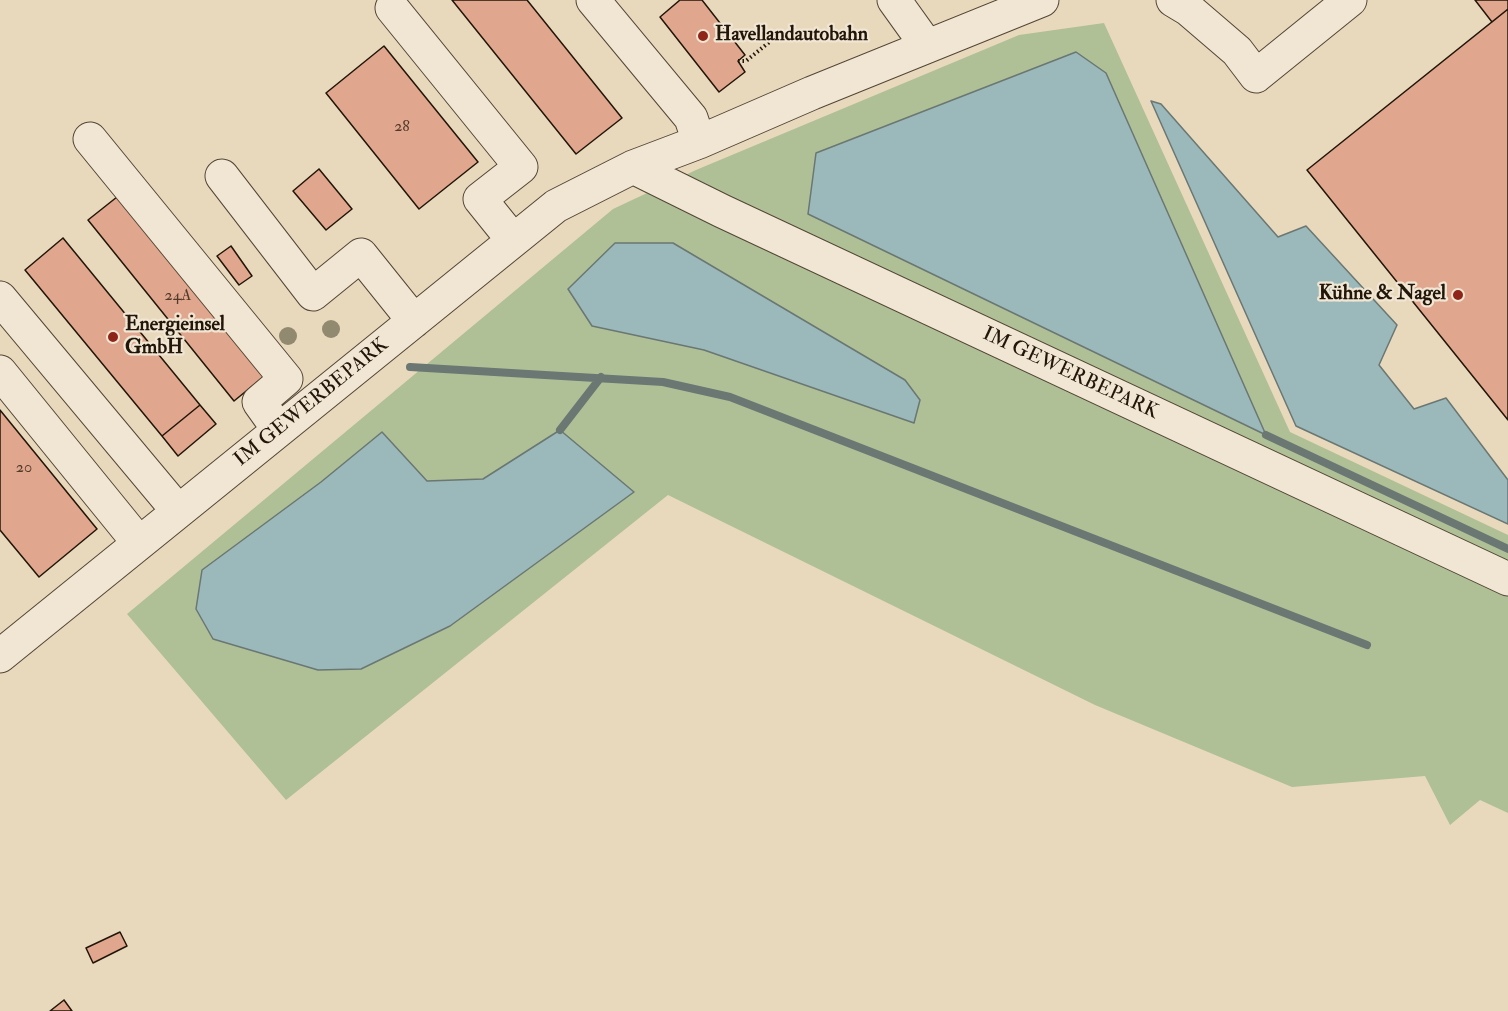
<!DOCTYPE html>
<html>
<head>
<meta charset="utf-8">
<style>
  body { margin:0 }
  canvas { display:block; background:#e8d8bc }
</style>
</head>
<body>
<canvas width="1508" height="1011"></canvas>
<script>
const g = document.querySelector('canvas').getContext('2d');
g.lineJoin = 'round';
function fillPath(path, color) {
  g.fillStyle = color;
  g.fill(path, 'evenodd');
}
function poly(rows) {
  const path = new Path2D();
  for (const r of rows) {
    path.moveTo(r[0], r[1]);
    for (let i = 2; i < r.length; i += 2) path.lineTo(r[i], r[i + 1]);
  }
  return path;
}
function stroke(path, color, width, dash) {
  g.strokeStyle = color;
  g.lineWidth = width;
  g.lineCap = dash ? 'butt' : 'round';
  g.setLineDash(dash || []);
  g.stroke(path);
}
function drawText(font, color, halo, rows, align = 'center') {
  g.font = font + ' "IM FELL Double Pica",serif';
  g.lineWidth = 4.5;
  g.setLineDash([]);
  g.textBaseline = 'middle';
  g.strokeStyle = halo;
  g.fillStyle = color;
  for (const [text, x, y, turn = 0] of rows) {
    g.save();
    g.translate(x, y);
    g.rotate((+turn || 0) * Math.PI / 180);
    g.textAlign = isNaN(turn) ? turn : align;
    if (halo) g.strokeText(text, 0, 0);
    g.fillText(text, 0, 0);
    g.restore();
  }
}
fillPath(poly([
  [1104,23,1290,432,1508,535,1508,813,1480,800,1450,825,1425,776,1292,787,1095,705,668,495,286,800,127,614,613,209,696,170,1019,35]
]), '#afc096');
const water = poly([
  [1076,52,1106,73,1266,435,808,214,816,153,1076,52],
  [1151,101,1161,104,1278,237,1306,226,1397,325,1379,365,1414,409,1446,398,1508,480,1508,524,1296,426,1151,101],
  [615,243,673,243,905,380,920,400,914,423,704,350,592,326,568,289,615,243],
  [560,430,634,492,450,626,361,669,318,670,213,639,196,609,202,570,321,482,382,432,427,481,483,479,560,430]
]);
fillPath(water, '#9bb8ba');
stroke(water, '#6a7773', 1.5);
stroke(poly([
  [410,367,663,382,730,397,1367,645],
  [560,430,601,377],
  [1266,435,1508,549]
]), '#6a7773', 8);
const building = poly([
  [452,0,527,0,622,118,576,154,452,0],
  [680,0,702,0,745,55,738,61,745,72,719,92,660,17,680,0],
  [1475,0,1508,0,1508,9,1492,22,1475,0],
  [1508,9,1508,420,1307,170,1508,9],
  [384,46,478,162,419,209,326,93,384,46],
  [319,169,352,209,326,230,293,191,319,169],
  [122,193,267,374,234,401,88,220,122,193],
  [63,238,200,405,162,436,25,270,63,238],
  [231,246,252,276,239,285,217,256,231,246],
  [200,405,216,424,178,456,162,436,200,405],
  [0,410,97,529,39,577,0,530,0,410],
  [120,932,127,946,93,963,86,948,120,932],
  [64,1000,72,1011,50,1011,64,1000]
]);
fillPath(building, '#e1a68e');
stroke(building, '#211609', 1.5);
const minor = poly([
  [593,0,691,118,699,142],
  [894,0,927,46],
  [1173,0,1188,9,1237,51,1256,76,1350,0],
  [392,8,521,167,480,199,513,240],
  [90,139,286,379,259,402,279,430],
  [633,167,722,211,1508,579],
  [222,176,313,294,361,255,414,321],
  [0,298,178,511],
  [0,372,139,543],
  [0,656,556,206,633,167,699,142,812,93,1042,0]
]);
stroke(minor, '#534636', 35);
stroke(poly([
  [738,61,746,61,778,35]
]), '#211609', 4, [1.5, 3]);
stroke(minor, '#f0e6d3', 33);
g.fillStyle = '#928971';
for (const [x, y] of [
  [331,329],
  [288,336]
]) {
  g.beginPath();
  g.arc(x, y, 9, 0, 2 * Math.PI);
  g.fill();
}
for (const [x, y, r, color] of [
  [703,36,6,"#8f2418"],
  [1458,295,6,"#8f2418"],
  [113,337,6,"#8f2418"]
]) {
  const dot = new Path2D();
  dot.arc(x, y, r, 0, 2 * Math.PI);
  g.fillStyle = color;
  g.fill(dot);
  stroke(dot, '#f0e6d3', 2);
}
drawText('16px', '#513a2a', null, [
  ["28",402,128],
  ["24A",178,297],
  ["20",24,469]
]);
drawText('bold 20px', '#211609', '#f0e6d3', [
  ["Havellandautobahn",715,36],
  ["Kühne & Nagel",1446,295,"right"],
  ["Energieinsel",125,326],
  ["GmbH",125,349]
], 'left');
drawText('20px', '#211609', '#f0e6d3', [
  ["IM GEWERBEPARK",1070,374,25],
  ["IM GEWERBEPARK",312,403,-39]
]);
</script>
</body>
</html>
